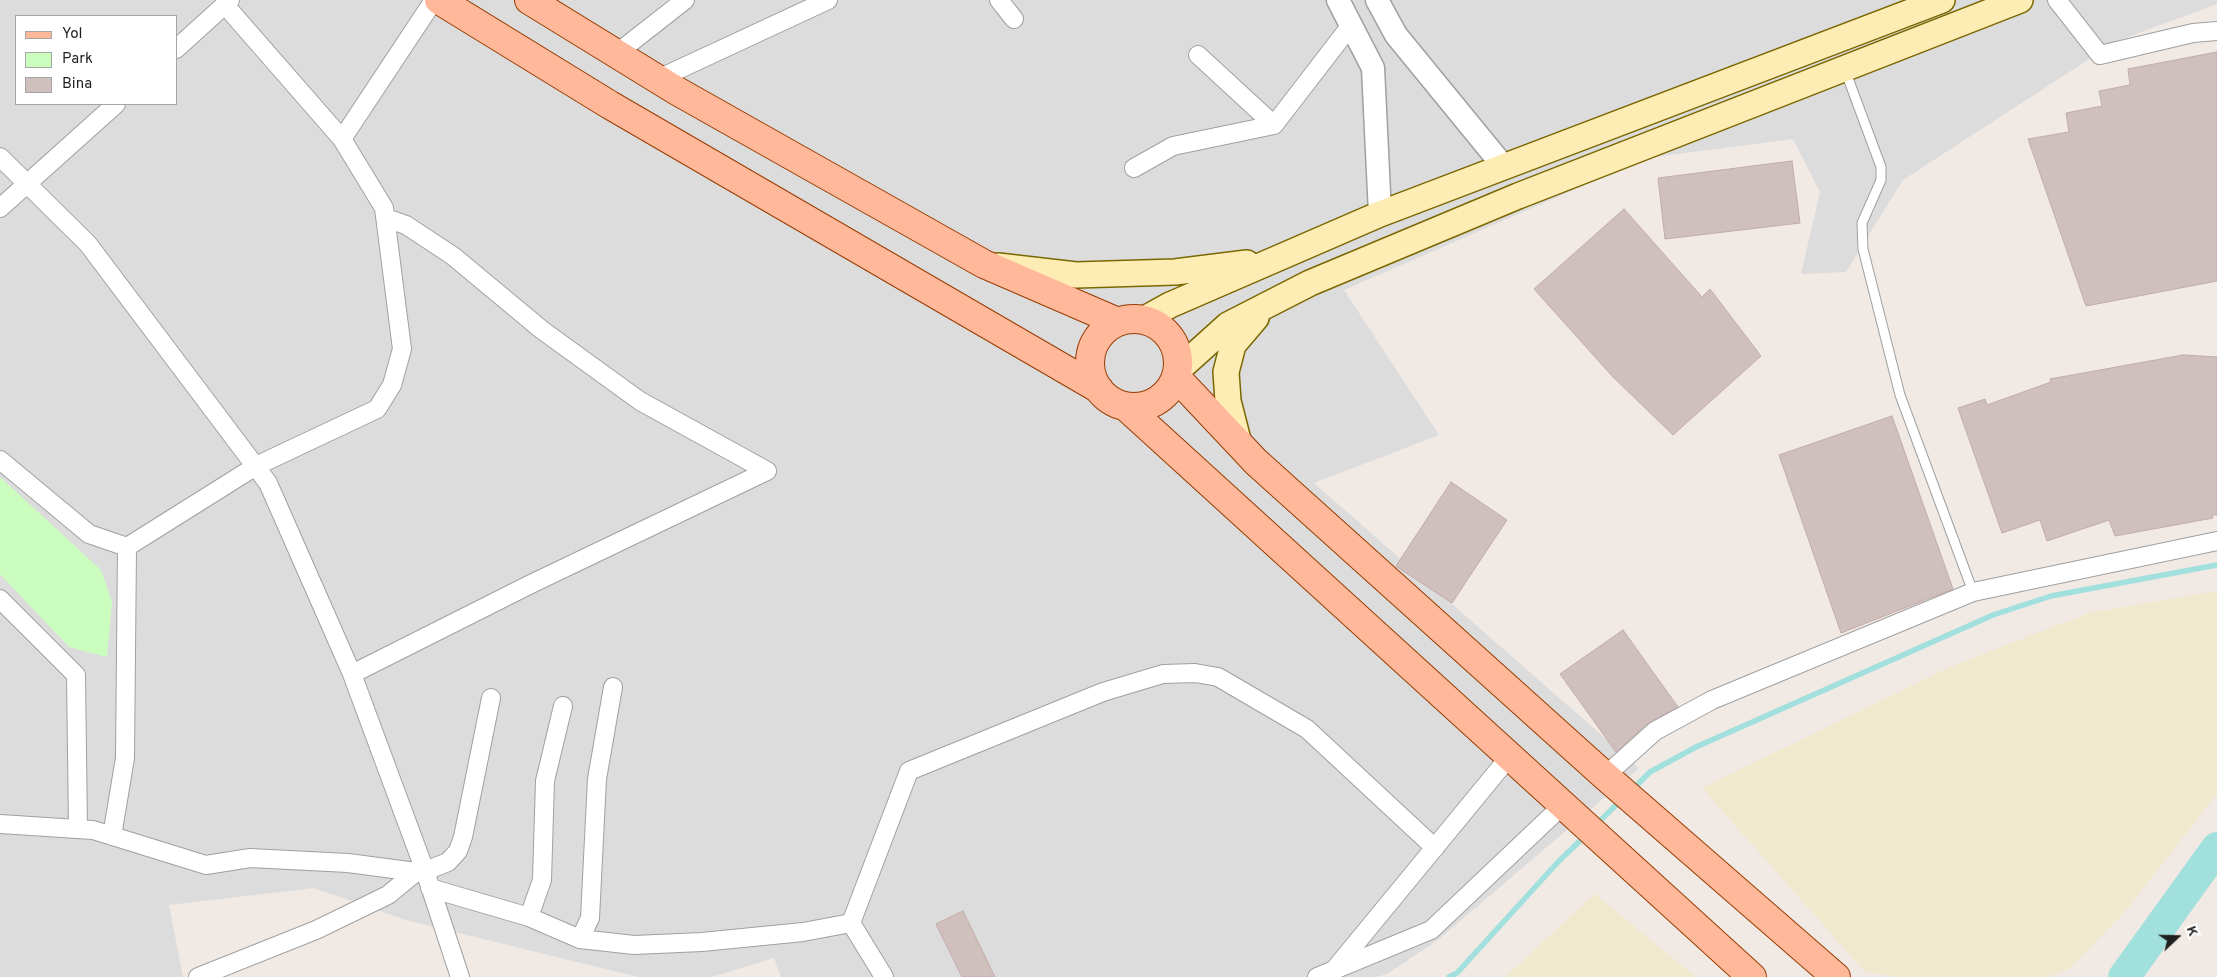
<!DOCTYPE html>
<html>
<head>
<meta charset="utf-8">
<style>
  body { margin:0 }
  #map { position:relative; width:2217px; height:977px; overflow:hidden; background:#f0e9e4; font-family:Overpass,sans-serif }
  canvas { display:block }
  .legend { position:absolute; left:15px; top:15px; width:162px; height:90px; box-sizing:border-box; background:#fff; border:1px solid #a5a5a5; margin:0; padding:6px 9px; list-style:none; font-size:15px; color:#1f1f1f }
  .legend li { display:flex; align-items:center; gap:10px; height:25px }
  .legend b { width:25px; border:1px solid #a5a5a5 }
  .north { position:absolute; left:2152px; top:912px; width:50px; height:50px; -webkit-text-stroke:4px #fff; paint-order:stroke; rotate:69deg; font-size:14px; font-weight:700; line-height:20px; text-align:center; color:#1f1f1f }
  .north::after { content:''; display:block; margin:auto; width:18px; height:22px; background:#1f1f1f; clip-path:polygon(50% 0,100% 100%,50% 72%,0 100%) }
</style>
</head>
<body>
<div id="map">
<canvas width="2217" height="977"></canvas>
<ul class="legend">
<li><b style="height:6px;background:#ffb89a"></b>Yol</li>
<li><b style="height:14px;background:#cbfdbf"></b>Park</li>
<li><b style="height:14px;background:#d0c0bd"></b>Bina</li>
</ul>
<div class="north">K</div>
</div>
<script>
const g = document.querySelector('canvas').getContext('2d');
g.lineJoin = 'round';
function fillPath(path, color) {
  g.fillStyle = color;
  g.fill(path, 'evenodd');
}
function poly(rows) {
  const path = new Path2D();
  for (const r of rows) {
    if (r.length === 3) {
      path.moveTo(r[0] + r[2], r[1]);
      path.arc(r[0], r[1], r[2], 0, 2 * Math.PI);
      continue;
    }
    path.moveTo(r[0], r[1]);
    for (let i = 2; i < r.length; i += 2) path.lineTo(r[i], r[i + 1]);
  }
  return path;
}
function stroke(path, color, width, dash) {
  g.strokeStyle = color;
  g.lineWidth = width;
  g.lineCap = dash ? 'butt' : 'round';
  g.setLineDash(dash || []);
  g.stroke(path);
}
fillPath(poly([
  [0,0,2217,0,2217,4,2117,41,1903,180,1846,272,1801,274,1820,192,1793,139,1647,158,1344,290,1439,435,1314,483,1639,768,1438,940,1387,974,1376,977,781,977,774,958,712,977,638,977,406,920,314,888,169,905,183,977,0,977],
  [16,16,176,16,176,104,16,104]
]), '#dddcdc');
fillPath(poly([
  [2217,591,2217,794,2123,914,2069,969,2048,977,1897,977,1865,972,1702,788,1950,667,2089,613],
  [1595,894,1696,977,1505,977]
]), '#f0e9ce');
fillPath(poly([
  [0,477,101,570,112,602,107,657,69,647,0,574]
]), '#cbfdbf');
stroke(poly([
  [1632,790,1650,772,1696,747,1993,615,2051,596,2217,565],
  [1596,825,1621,800],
  [1449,977,1457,973,1558,862,1586,835]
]), '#a2e0dd', 5.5);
stroke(poly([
  [2124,977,2217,848]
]), '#a2e0dd', 32);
const building = poly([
  [2217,52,2217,281,2086,306,2028,139,2069,132,2066,113,2102,106,2099,91,2130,85,2128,69,2217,52],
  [1792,161,1800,223,1665,239,1658,178,1792,161],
  [1624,209,1702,297,1710,289,1761,356,1673,435,1612,376,1534,289,1624,209],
  [2183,355,2217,357,2217,515,2212,515,2213,518,2115,536,2109,520,2047,541,2040,520,2002,533,1958,408,1985,399,1987,405,2051,382,2050,379,2183,355],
  [1892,416,1953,589,1841,633,1779,455,1892,416],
  [1451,482,1507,520,1452,603,1396,566,1451,482],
  [1623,630,1678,707,1648,723,1616,752,1560,674,1623,630],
  [963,911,995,977,962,977,936,924,963,911]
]);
fillPath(building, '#d0c0bd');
stroke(building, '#c3aba6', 1);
const service = poly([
  [1845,70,1881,167,1881,180,1862,223,1863,249,1900,395,1973,592]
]);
const minor = poly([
  [999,0,1014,19],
  [2057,0,2100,55,2193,33,2217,31],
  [176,49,230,0],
  [616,54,685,0],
  [1198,55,1274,125],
  [658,79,828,0],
  [342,139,434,0],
  [0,157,88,244,268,483,352,674,425,871,460,977],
  [1134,168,1173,146,1274,125,1351,25],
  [0,208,116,104],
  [386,218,406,225,453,256,542,330,640,401,767,471],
  [0,460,89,534,127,547,256,466,377,409,392,385,402,349,384,208,342,139,225,5],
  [0,599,76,675,78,829],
  [352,674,531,584,767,471],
  [1605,776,1655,731,1712,700,1973,592,2217,541],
  [0,824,93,830,206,865,250,858,348,863,416,872,425,871,448,862,458,851,463,837,491,698],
  [112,836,125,758,127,547],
  [430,888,529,917,580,939,634,945,702,942,803,932,851,923,884,977],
  [529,917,542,880,545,781,563,706],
  [851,923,909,771,1103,692,1163,674,1195,673,1218,677,1307,729,1435,848],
  [580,939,590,918,597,779,613,687],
  [1334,970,1510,756],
  [198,977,316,930,388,895,416,872],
  [1317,977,1431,930,1563,805]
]);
const tertiary = poly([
  [1338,0,1373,68,1380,214],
  [1377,0,1396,35,1504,167]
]);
const secondary = poly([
  [998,266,1076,275,1175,272,1247,263],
  [1143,320,1170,305,1380,214,1942,0],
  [1178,370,1228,325,1310,283,1518,196,2020,0],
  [1238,440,1228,401,1226,372,1233,345,1256,318]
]);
const primary = poly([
  [439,0,610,105,1099,389],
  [529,0,677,91,984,264,1118,322],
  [1134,363,44],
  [1176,377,1256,462,1605,776,1836,977],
  [1125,406,1752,977]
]);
stroke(service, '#a0a0a0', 11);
stroke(minor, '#a0a0a0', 20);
stroke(tertiary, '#a0a0a0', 25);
stroke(secondary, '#7b6700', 28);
stroke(primary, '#993d00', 30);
stroke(service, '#fff', 9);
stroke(minor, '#fff', 18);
stroke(tertiary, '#fff', 22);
stroke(secondary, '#fdedb5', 25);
stroke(primary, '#ffb89a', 28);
</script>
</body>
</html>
